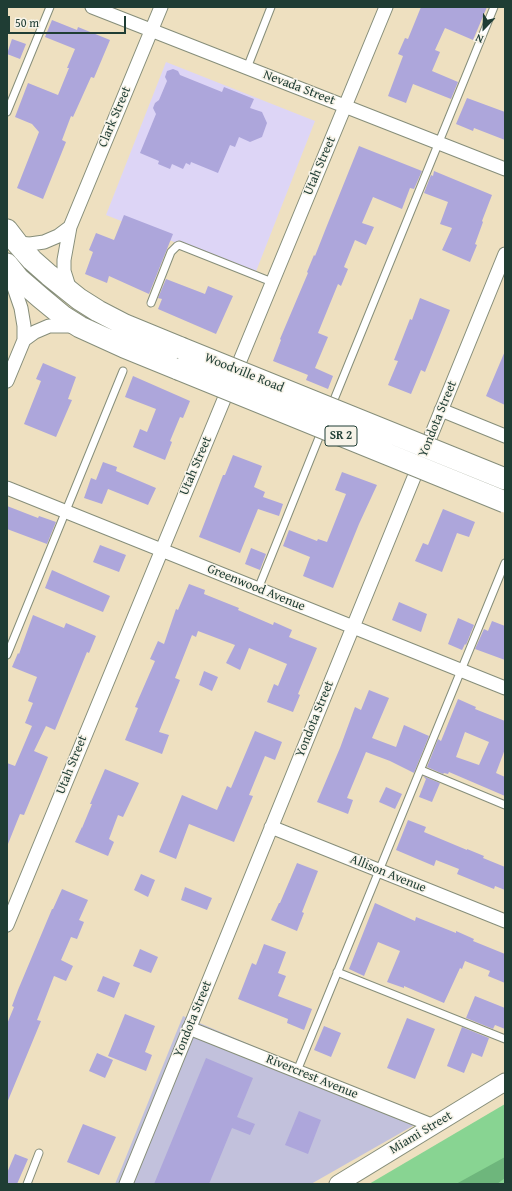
<!DOCTYPE html>
<html>
<head>
<meta charset="utf-8">
<style>
  body { margin:0 }
  #map { position:relative; width:512px; height:1191px; overflow:hidden; background:#eee0c0; font-family:"Gentium Book Plus",serif }
  canvas { display:block }
  .frame { position:absolute; inset:0; border:8px solid #1f3d34; pointer-events:none }
  .north { position:absolute; left:464px; top:8px; width:40px; height:40px; -webkit-text-stroke:3px #f7f3e8; paint-order:stroke; rotate:203deg; font-size:11px; font-weight:700; line-height:16px; text-align:center; color:#1f3d34 }
  .north::after { content:''; display:block; margin:auto; width:14px; height:18px; background:#1f3d34; clip-path:polygon(50% 0,100% 100%,50% 72%,0 100%) }
  .scale { position:absolute; left:8px; top:16px; width:118px; height:18px; box-sizing:border-box; border:2px solid #1f3d34; border-top:0; padding-left:5px; font-size:12px; line-height:14px; white-space:nowrap; color:#1f3d34; -webkit-text-stroke:3px #f7f3e8; paint-order:stroke }
</style>
</head>
<body>
<div id="map">
<canvas width="512" height="1191"></canvas>
<div class="frame"></div>
<div class="north">N</div>
<div class="scale">50 m</div>
</div>
<script>
const g = document.querySelector('canvas').getContext('2d');
g.lineJoin = 'round';
function fillPath(path, color) {
  g.fillStyle = color;
  g.fill(path, 'evenodd');
}
function poly(rows) {
  const path = new Path2D();
  for (const r of rows) {
    path.moveTo(r[0], r[1]);
    for (let i = 2; i < r.length; i += 2) path.lineTo(r[i], r[i + 1]);
  }
  return path;
}
function stroke(path, color, width, dash) {
  g.strokeStyle = color;
  g.lineWidth = width;
  g.lineCap = dash ? 'butt' : 'round';
  g.setLineDash(dash || []);
  g.stroke(path);
}
function drawText(font, color, halo, rows, align = 'center') {
  g.font = font + ' "Gentium Book Plus",serif';
  g.lineWidth = 3;
  g.setLineDash([]);
  g.textBaseline = 'middle';
  g.strokeStyle = halo;
  g.fillStyle = color;
  for (const [text, x, y, turn = 0] of rows) {
    g.save();
    g.translate(x, y);
    g.rotate((+turn || 0) * Math.PI / 180);
    g.textAlign = isNaN(turn) ? turn : align;
    if (halo) g.strokeText(text, 0, 0);
    g.fillText(text, 0, 0);
    g.restore();
  }
}
fillPath(poly([
  [166,62,315,121,255,274,106,215]
]), '#ddd5f6');
fillPath(poly([
  [183,1016,425,1119,311,1184,115,1184]
]), '#c2c1dc');
fillPath(poly([
  [505,1104,505,1184,369,1184]
]), '#88d492');
fillPath(poly([
  [505,1157,505,1178,497,1184,456,1184]
]), '#6eb67c');
fillPath(poly([
  [421,7,487,7,473,40,445,28,435,50,440,52,432,71,458,82,451,99,413,84,406,103,388,96,403,56,398,54,405,38,408,39],
  [52,20,77,30,78,27,110,40,94,78,91,77,73,117,71,116,62,140,66,142,43,199,17,188,39,132,32,124,15,117,28,83,58,95,69,68,67,68,75,49,45,37],
  [12,39,26,44,20,59,7,54],
  [173,69,178,71,180,75,222,92,224,87,254,99,250,108,262,112,267,123,262,137,250,142,239,137,235,147,230,145,218,173,191,162,190,165,186,163,183,169,172,164,170,169,158,164,159,161,140,153,156,114,153,108,155,103,159,100,167,81,165,77,167,71],
  [467,98,505,112,505,140,474,128,473,131,456,124],
  [359,146,422,171,414,189,410,188,402,209,373,197,362,223,374,227,366,245,355,240,344,267,348,269,341,286,338,284,318,333,328,337,315,368,333,376,328,389,306,380,308,375,273,361,281,340,280,339,308,273,307,272,314,255,315,256,326,228],
  [434,171,492,195,482,221,483,222,475,244,477,245,470,262,442,250,452,228,440,224,448,202,424,193,431,175,433,176],
  [124,215,173,234,149,294,109,276,107,283,85,274,93,252,89,250,96,233,114,240],
  [166,279,205,294,208,286,233,296,216,334,158,309,162,299,158,298],
  [420,298,450,310,425,372,421,370,411,394,388,385,398,361,394,360,403,337,410,319,412,320],
  [505,351,505,405,486,396],
  [43,363,76,377,68,399,72,400,56,437,24,424,41,381,36,379],
  [133,376,190,401,183,418,180,417,170,441,172,442,165,460,133,447,140,429,147,432,156,409,125,397],
  [233,455,262,466,254,487,265,492,263,497,283,504,279,516,258,509,240,553,199,537,223,475,225,475],
  [103,462,117,467,116,471,156,488,148,505,108,489,102,504,84,498,91,478,96,480],
  [342,472,377,485,359,524,333,588,303,576,310,557,283,546,289,530,317,541,318,539,327,542,346,494,335,490],
  [7,506,38,518,39,516,56,522,47,544,7,529],
  [443,509,475,522,469,537,457,533,442,572,415,561,423,543,428,545],
  [100,545,126,555,119,572,93,562],
  [251,548,266,554,260,570,245,564],
  [52,570,110,596,103,612,45,588],
  [189,584,205,590,204,594,239,608,238,610,273,625,274,622,292,630,289,637,317,648,298,694,300,695,293,712,267,702,274,684,278,686,287,664,249,648,240,670,226,663,235,645,198,631,196,637,192,635,175,678,180,680,159,732,169,735,162,754,125,740,138,708,135,707,155,661,150,659,158,641,164,644,176,609,178,610],
  [399,602,427,614,421,632,392,620],
  [33,615,64,628,66,623,96,636,89,653,87,652,55,730,46,726,34,751,48,757,24,815,20,814,8,844,7,763,15,766,32,726,25,723,33,703,28,701,37,677,12,667,18,653,19,654],
  [458,618,474,625,466,645,465,644,462,650,448,644],
  [492,621,505,626,505,660,475,649,484,629,488,631],
  [204,671,218,677,212,691,199,685],
  [369,690,389,698,372,738,396,747,404,725,429,736,414,773,390,761,366,752,347,798,353,800,348,814,317,802,340,748,355,707,361,710],
  [458,699,476,707,475,709,505,721,505,749,496,773,505,777,505,796,449,772,448,774,444,773,443,774,427,767,438,739,441,741],
  [465,732,489,742,479,765,456,757],
  [255,731,282,742,275,760,265,756,249,795,253,796,234,842,189,824,176,859,159,852,182,795,217,810,227,786,231,788],
  [105,769,139,783,123,817,118,815,109,839,114,842,108,856,75,842,82,827,82,828,92,804,90,804],
  [423,776,440,783,432,802,419,797,426,779],
  [386,787,402,794,395,809,379,802],
  [408,820,426,827,424,832,467,850,467,849,484,856,483,858,505,867,505,890,495,886,494,889,457,874,459,869,436,860,434,866,396,850],
  [297,863,318,871,302,912,304,913,297,931,271,920,279,903,280,903],
  [141,874,155,880,148,897,134,890],
  [185,887,212,898,207,910,181,900],
  [62,889,88,900,79,920,84,922,77,939,71,937,61,960,73,966,66,981,54,976,37,1020,41,1021,7,1103,7,1024,14,1007,12,1006,18,990,52,909,53,909],
  [375,903,415,921,416,917,456,933,456,931,474,939,473,941,505,954,505,983,488,976,490,971,465,961,462,969,460,968,444,1003,404,986,404,988,387,982,400,951,378,942,364,976,349,969],
  [264,944,286,952,278,973,286,976,278,996,312,1009,304,1030,287,1023,288,1019,238,999,252,963,256,965],
  [140,949,158,957,151,973,133,966],
  [103,976,120,983,114,998,97,991],
  [475,996,505,1008,505,1029,495,1025,493,1029,466,1018],
  [125,1014,155,1026,145,1052,152,1055,146,1071,108,1056],
  [407,1018,435,1029,415,1079,387,1068],
  [324,1026,341,1033,331,1057,314,1050],
  [462,1027,489,1038,482,1057,472,1053,464,1073,447,1066],
  [97,1053,113,1060,105,1078,89,1071],
  [206,1058,253,1078,237,1117,255,1124,250,1135,232,1128,209,1184,154,1184],
  [299,1111,321,1120,308,1154,285,1145],
  [83,1124,116,1137,99,1175,67,1162],
  [15,1154,28,1159,17,1184,7,1184,7,1173]
]), '#ada6db');
const service = poly([
  [247,68,271,7],
  [7,112,50,7],
  [151,303,171,252,177,246,179,245,272,282],
  [331,407,494,7],
  [258,589,322,430],
  [7,655,123,371],
  [421,770,505,805],
  [337,972,505,1039],
  [297,1071,505,563],
  [27,1184,39,1153]
]);
const minor = poly([
  [92,7,505,169],
  [17,243,30,244,44,242,58,236,70,227],
  [70,290,64,271,64,260,70,227,161,7],
  [24,340,35,332,49,326,76,326],
  [7,381,24,340,24,326,21,308,9,273],
  [441,410,505,436],
  [7,488,505,688],
  [271,827,505,921],
  [7,925,386,7],
  [189,1028,434,1126],
  [126,1184,505,254]
]);
const tertiary = poly([
  [338,1184,505,1082]
]);
const primary = poly([
  [7,230,17,243,32,260,49,275,79,299,98,311,125,325,181,348],
  [7,264,19,279,41,298,64,317,80,327,124,347,178,369]
]);
stroke(service, '#868e7a', 9);
stroke(minor, '#868e7a', 15);
stroke(tertiary, '#868e7a', 19);
stroke(primary, '#868e7a', 23);
stroke(service, '#fff', 7);
stroke(minor, '#fff', 13);
stroke(tertiary, '#fff', 17);
stroke(primary, '#fff', 21);
const primaryBridge = poly([
  [181,348,505,479],
  [178,369,505,502]
]);
stroke(primaryBridge, '#868e7a', 23, []);
stroke(primaryBridge, '#fff', 21);
for (const [x, y, w] of [
  [341,436,32]
]) {
  const box = new Path2D();
  box.roundRect(x - w / 2, y - 10, w, 20, 3);
  g.fillStyle = '#f7f3e8';
  g.fill(box);
  stroke(box, '#1f3d34', 1);
}
drawText('bold 12px', '#1f3d34', null, [
  ["SR 2",341,436]
]);
drawText('13px', '#1f3d34', '#f7f3e8', [
  ["Nevada Street",299,88,21],
  ["Clark Street",115,117,-67],
  ["Utah Street",320,166,-67],
  ["Woodville Road",244,373,22],
  ["Yondota Street",438,419,-68],
  ["Utah Street",196,466,-67],
  ["Greenwood Avenue",256,588,22],
  ["Yondota Street",315,719,-68],
  ["Utah Street",72,765,-68],
  ["Allison Avenue",388,874,22],
  ["Yondota Street",193,1019,-68],
  ["Rivercrest Avenue",312,1077,22],
  ["Miami Street",421,1133,-31]
]);
</script>
</body>
</html>
